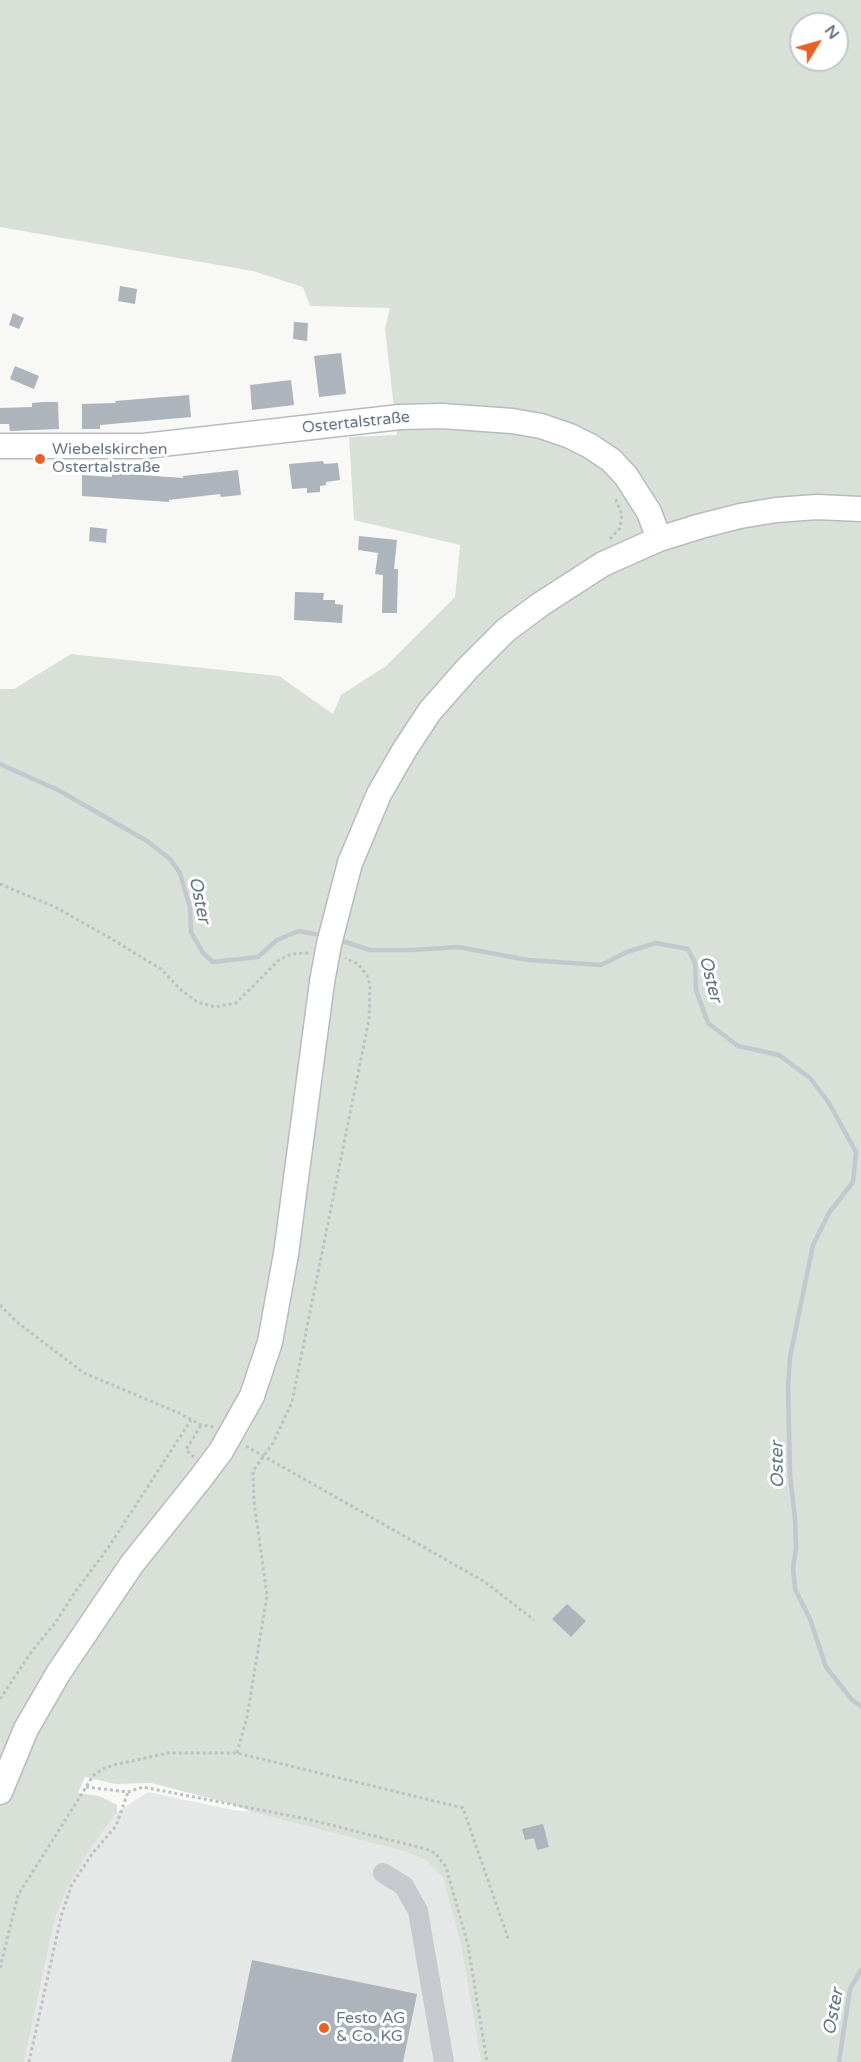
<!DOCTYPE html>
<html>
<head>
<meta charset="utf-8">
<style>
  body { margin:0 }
  #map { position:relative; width:861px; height:2062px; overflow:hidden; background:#f8f8f6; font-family:"Varela Round",sans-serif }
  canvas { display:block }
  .north { position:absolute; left:789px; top:12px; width:60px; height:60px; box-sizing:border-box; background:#fff; border:2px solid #c2c8cf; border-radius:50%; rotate:53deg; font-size:16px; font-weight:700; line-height:24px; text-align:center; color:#677688 }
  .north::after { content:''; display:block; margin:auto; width:21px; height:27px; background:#e86226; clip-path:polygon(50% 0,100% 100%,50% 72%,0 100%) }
</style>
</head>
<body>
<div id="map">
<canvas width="861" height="2062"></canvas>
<div class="north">N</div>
</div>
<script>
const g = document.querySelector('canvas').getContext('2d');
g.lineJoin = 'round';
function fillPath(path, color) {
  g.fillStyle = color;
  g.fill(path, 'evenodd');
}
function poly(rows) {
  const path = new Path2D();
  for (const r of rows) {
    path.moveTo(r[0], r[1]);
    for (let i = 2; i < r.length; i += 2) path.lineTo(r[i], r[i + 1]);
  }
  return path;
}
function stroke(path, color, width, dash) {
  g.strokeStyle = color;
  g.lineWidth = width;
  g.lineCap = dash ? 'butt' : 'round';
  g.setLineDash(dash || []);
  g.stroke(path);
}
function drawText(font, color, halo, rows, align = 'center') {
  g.font = font + ' "Varela Round",sans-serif';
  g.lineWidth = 6;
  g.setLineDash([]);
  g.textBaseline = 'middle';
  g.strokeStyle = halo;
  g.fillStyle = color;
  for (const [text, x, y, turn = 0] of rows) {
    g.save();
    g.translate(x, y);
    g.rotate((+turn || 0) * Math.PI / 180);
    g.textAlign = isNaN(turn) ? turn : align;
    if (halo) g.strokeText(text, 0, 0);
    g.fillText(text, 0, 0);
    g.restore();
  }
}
fillPath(poly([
  [148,1792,233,1810,252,1812,407,1852,427,1861,443,1878,461,1946,481,2062,24,2062,55,1919,68,1886,87,1854,117,1812]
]), '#e6e7e7');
fillPath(poly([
  [0,0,861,0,861,2062,481,2062,461,1946,443,1878,427,1861,407,1852,252,1812,232,1804,151,1783,116,1784,85,1777,78,1793,99,1796,117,1805,117,1812,87,1854,68,1886,55,1919,24,2062,0,2062,0,689,14,689,71,654,279,676,333,714,341,695,386,666,455,597,460,545,354,520,349,437,397,435,385,329,390,308,310,306,303,287,253,271,0,227],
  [801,24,837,24,837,60,801,60]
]), '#d9e0d7');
stroke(poly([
  [0,764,58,790,147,841,170,859,180,873,190,908,191,932,203,953,213,962,258,957,277,940,299,931,325,936],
  [339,940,370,950,412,950,458,947,528,960,601,965,627,952,656,943,688,949,695,963,696,990,708,1023,738,1046,779,1055,810,1078,829,1103,856,1152,853,1182,829,1213,813,1245,790,1357,788,1387,790,1475,795,1518,796,1549,793,1567,795,1589,810,1619,826,1667,852,1700,861,1706],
  [839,2062,850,1989,861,1970]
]), '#c1c9cf', 4.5);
fillPath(poly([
  [120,286,137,289,135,304,118,301],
  [13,313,24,318,19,329,9,325],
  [294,322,308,323,307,341,293,339],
  [341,353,346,394,319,397,314,356],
  [15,366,39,376,34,389,10,379],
  [291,380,294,405,252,410,250,385],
  [189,395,191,417,100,425,100,429,82,429,82,404,116,403,115,401],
  [43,402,58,402,59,429,10,431,9,424,0,424,0,408,32,407,32,403],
  [323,461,324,464,338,463,340,480,326,482,326,485,320,486,320,492,307,493,307,488,292,489,289,464],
  [238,470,241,495,221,497,220,494,169,500,169,502,82,496,82,475,112,477,112,473,183,478,183,476],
  [90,527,107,529,106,543,89,541],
  [359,536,397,540,394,569,398,569,397,613,382,613,383,575,375,574,378,553,358,550],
  [295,592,324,593,323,600,335,600,335,604,343,605,342,623,294,620],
  [567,1604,586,1621,571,1637,552,1619],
  [543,1824,549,1847,537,1850,534,1838,525,1840,522,1829],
  [252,1960,417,1994,403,2062,231,2062]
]), '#adb4bb');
const major = poly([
  [0,446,144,446,400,417,442,416,512,421,541,426,570,436,590,446,611,460,626,476,649,512,659,539],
  [350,863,379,794,405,749,430,711,467,669,506,630,541,604,603,564,659,539,701,526,740,516,776,510,817,507,861,509],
  [252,1396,270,1342,286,1254,322,982],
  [0,1792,26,1729,59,1672,132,1564,200,1479]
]);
stroke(major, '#b7bbc0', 27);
stroke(poly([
  [610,539,620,528,622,515,615,497],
  [0,884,55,907,110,938,161,969,181,990,197,1002,215,1007,236,1003,279,960,291,954,309,953],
  [0,1305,18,1323,84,1373,179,1413,201,1425,214,1427],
  [246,1446,485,1582,534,1620],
  [194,1457,186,1450,201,1425],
  [0,1699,32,1651,55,1623,75,1592,108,1548,191,1420],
  [237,1753,247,1717,267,1595,254,1502,253,1471,273,1443,292,1402,369,1019,370,985,367,975,358,964,345,958],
  [86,1787,128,1792,143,1787,307,1819,426,1849,435,1853,446,1867,468,1945,487,2062],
  [0,1968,18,1895,93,1776,102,1769,114,1765,167,1753,237,1753,463,1808,509,1941],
  [29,2062,61,1917,71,1886,92,1854,116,1826,128,1792]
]), '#bec0c3', 3, [3, 3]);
stroke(poly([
  [383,1873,404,1886,418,1911,444,2062]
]), '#c6c9cd', 20);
stroke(major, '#fff', 24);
const majorBridge = poly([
  [322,982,329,944,350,863],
  [200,1479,221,1451,252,1396]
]);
stroke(majorBridge, '#b7bbc0', 27, []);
stroke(majorBridge, '#fff', 24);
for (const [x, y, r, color] of [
  [40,459,6,"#e86226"],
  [324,2028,6,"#e86226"]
]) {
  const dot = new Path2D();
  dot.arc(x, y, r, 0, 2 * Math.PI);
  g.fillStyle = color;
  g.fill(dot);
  stroke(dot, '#fff', 2);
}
drawText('16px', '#677688', '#fff', [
  ["Ostertalstraße",356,423,-6]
]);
drawText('16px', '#677688', '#fff', [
  ["Wiebelskirchen",52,450],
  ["Ostertalstraße",52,468],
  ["Festo AG",336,2019],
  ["& Co. KG",336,2037]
], 'left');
drawText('italic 18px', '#637783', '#fff', [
  ["Oster",199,900,78],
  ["Oster",710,979,76],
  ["Oster",778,1465,-91],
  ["Oster",834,2012,-79]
]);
</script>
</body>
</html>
